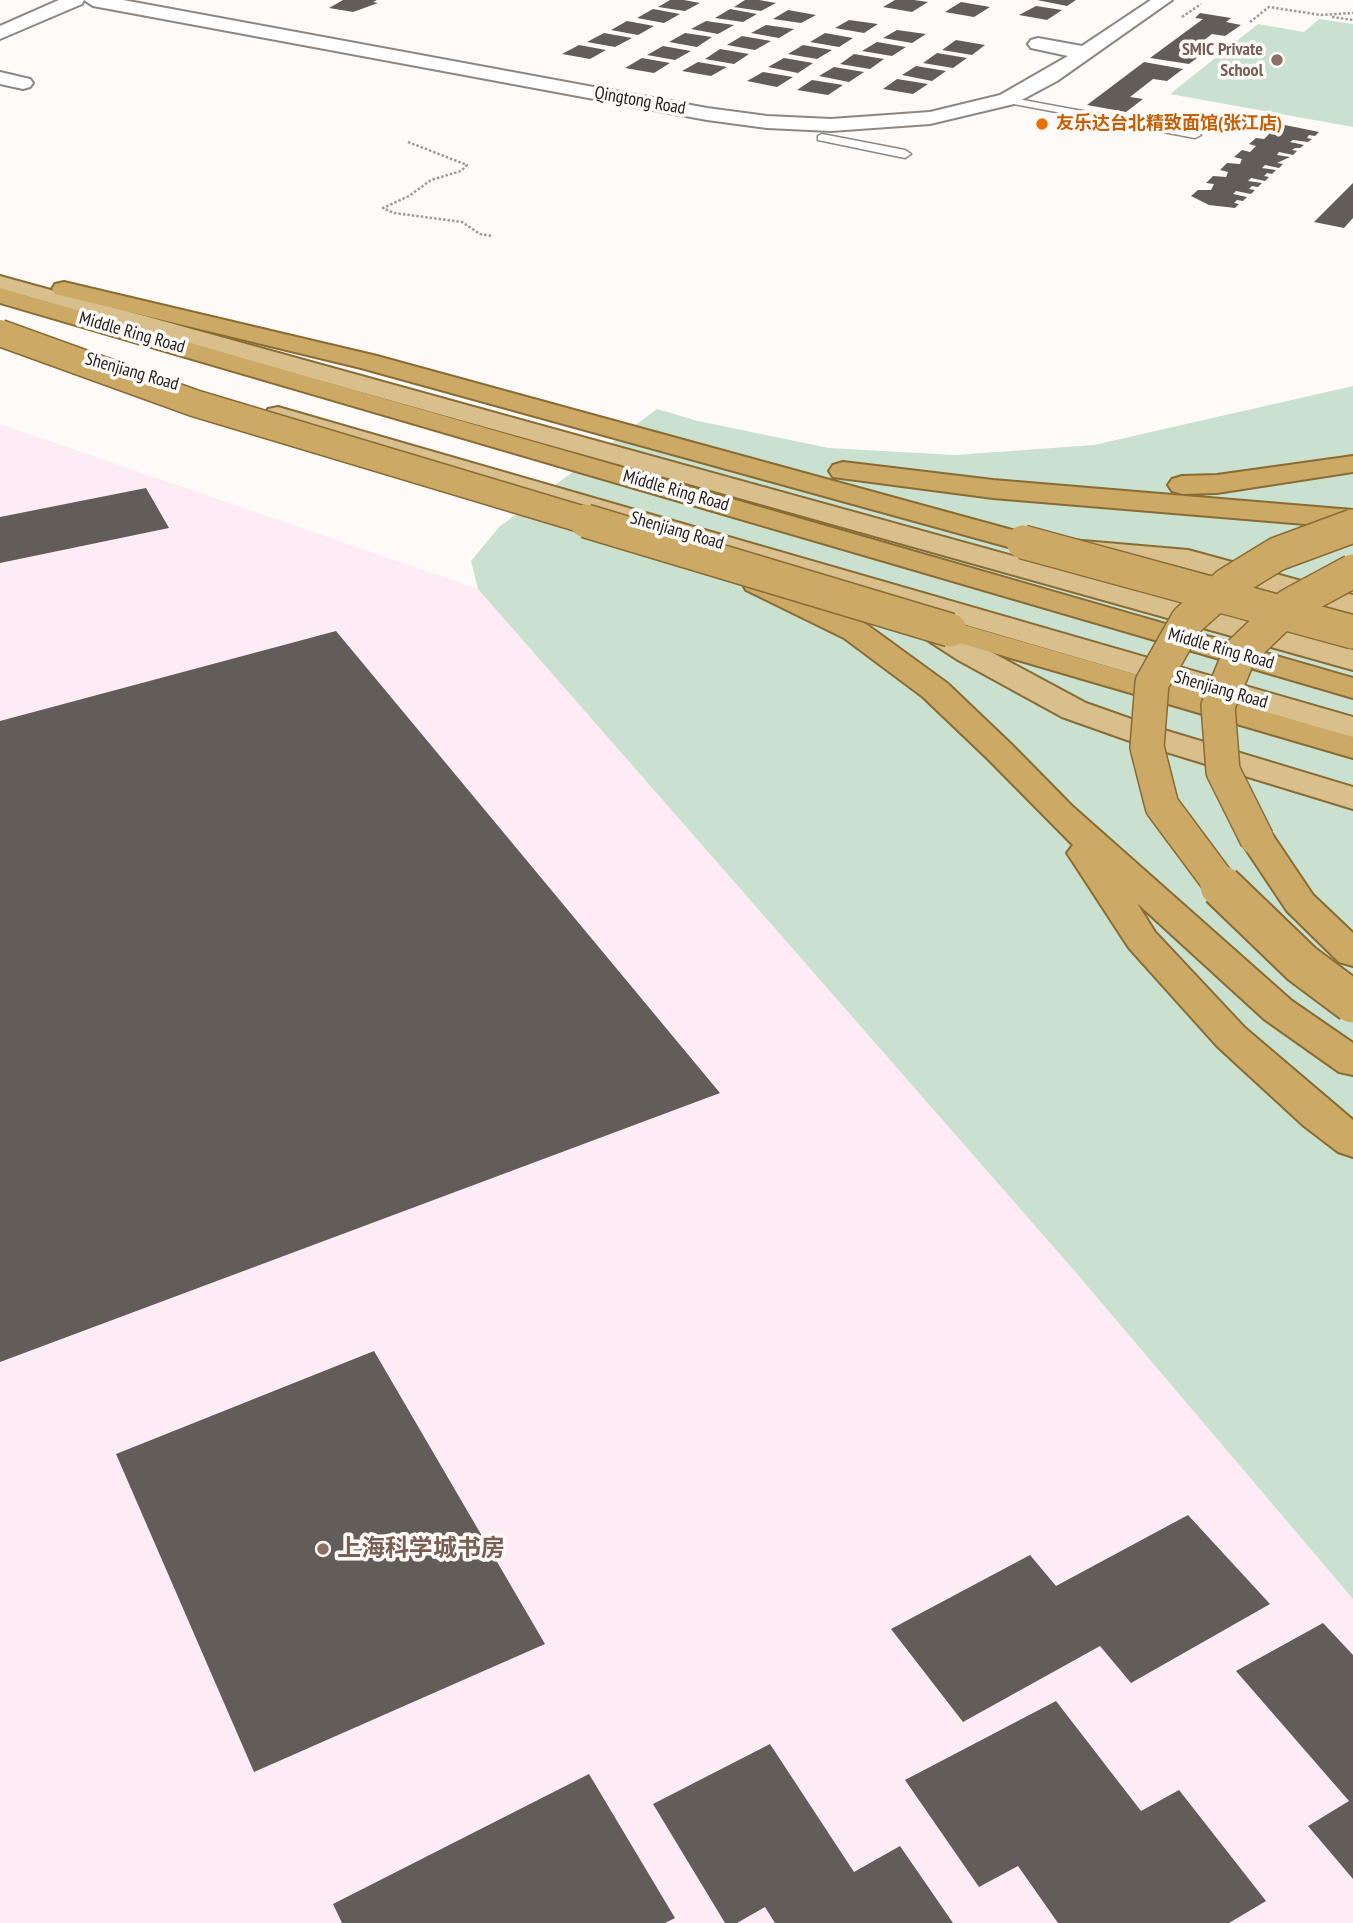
<!DOCTYPE html>
<html>
<head>
<meta charset="utf-8">
<style>
  body { margin:0 }
  canvas { display:block; background:#fefaf8 }
</style>
</head>
<body>
<canvas width="1353" height="1923"></canvas>
<script>
const g = document.querySelector('canvas').getContext('2d');
g.lineJoin = 'round';
function fillPath(path, color) {
  g.fillStyle = color;
  g.fill(path, 'evenodd');
}
function poly(rows) {
  const path = new Path2D();
  for (const r of rows) {
    path.moveTo(r[0], r[1]);
    for (let i = 2; i < r.length; i += 2) path.lineTo(r[i], r[i + 1]);
  }
  return path;
}
function stroke(path, color, width, dash) {
  g.strokeStyle = color;
  g.lineWidth = width;
  g.lineCap = dash ? 'butt' : 'round';
  g.setLineDash(dash || []);
  g.stroke(path);
}
function drawText(font, color, halo, rows, align = 'center') {
  g.font = font + ' "PT Sans Narrow","Noto Sans SC",sans-serif';
  g.lineWidth = 7;
  g.setLineDash([]);
  g.textBaseline = 'middle';
  g.strokeStyle = halo;
  g.fillStyle = color;
  for (const [text, x, y, turn = 0] of rows) {
    g.save();
    g.translate(x, y);
    g.rotate((+turn || 0) * Math.PI / 180);
    g.textAlign = isNaN(turn) ? turn : align;
    if (halo) g.strokeText(text, 0, 0);
    g.fillText(text, 0, 0);
    g.restore();
  }
}
fillPath(poly([
  [0,424,478,589,1072,1268,1353,1599,1353,1923,0,1923]
]), '#fdebf5');
fillPath(poly([
  [1319,19,1353,24,1353,127,1170,94,1258,24,1304,32],
  [1353,386,1353,1599,1072,1268,478,589,471,561,499,527,657,409,698,421,829,448,955,455,1094,445]
]), '#cae1cf');
fillPath(poly([
  [343,0,377,0,373,2,378,3,353,12,329,8],
  [670,0,684,0,700,3,685,11,658,7],
  [745,0,759,0,776,3,761,11,734,7],
  [895,0,914,0,928,2,912,12,883,7],
  [1037,0,1076,0,1067,6],
  [961,2,990,7,974,17,945,12],
  [1036,6,1062,10,1047,20,1019,15],
  [653,9,680,14,664,23,637,18],
  [730,9,757,14,743,22,715,18],
  [788,10,816,15,801,23,773,19],
  [1200,13,1231,18,1226,22,1241,25,1225,36,1212,34,1191,50,1205,52,1189,64,1150,58,1203,19,1195,18],
  [849,20,878,24,864,33,835,28],
  [627,21,654,26,638,35,611,30],
  [706,21,734,25,718,34,691,29],
  [766,25,794,29,779,38,751,33],
  [897,30,926,34,912,43,883,38],
  [604,33,632,38,615,47,587,42],
  [685,33,712,37,697,47,669,42],
  [825,33,853,38,839,47,810,42],
  [742,36,771,41,755,50,727,45],
  [956,40,985,45,972,55,942,50],
  [877,42,906,47,892,56,862,51],
  [579,45,606,50,590,59,562,54],
  [803,45,832,50,817,59,788,54],
  [663,46,691,51,675,60,647,55],
  [720,49,749,54,734,64,705,59],
  [937,53,967,58,953,68,923,63],
  [854,54,884,59,870,69,840,64],
  [642,58,670,63,654,73,625,68],
  [784,58,813,63,798,73,768,67],
  [698,62,727,67,711,76,682,71],
  [1144,62,1183,69,1167,81,1153,79,1130,97,1143,99,1126,112,1087,105],
  [916,66,946,71,932,81,902,75],
  [834,67,864,72,849,82,819,76],
  [763,72,793,77,777,87,747,81],
  [897,79,928,84,913,94,883,89],
  [812,80,843,85,828,95,797,90],
  [1280,124,1319,132,1315,136,1309,135,1307,138,1312,139,1308,142,1293,140,1290,142,1304,145,1300,148,1295,148,1292,150,1297,151,1293,155,1279,152,1277,155,1290,157,1277,163,1283,164,1279,168,1265,165,1262,168,1276,170,1272,174,1267,173,1264,176,1269,177,1265,181,1251,178,1248,181,1262,183,1258,187,1252,186,1249,189,1255,190,1251,194,1236,191,1233,194,1247,197,1243,201,1237,200,1234,203,1239,204,1235,208,1209,205,1191,196,1198,190,1211,190,1214,184,1206,183,1213,176,1226,177,1228,172,1220,170,1227,163,1240,164,1242,159,1234,157,1242,150,1250,152,1256,146,1249,144,1256,138,1264,139,1270,133,1263,132,1271,125,1277,127],
  [1353,183,1353,218,1344,228,1314,222],
  [146,488,169,528,0,563,0,517],
  [336,631,720,1093,0,1362,0,721],
  [374,1351,545,1644,254,1772,116,1454],
  [1188,1515,1270,1604,1131,1683,1100,1646,963,1722,891,1629,1030,1555,1056,1586],
  [1323,1623,1353,1655,1353,1879,1308,1826,1349,1801,1236,1671],
  [1056,1701,1141,1811,1179,1790,1266,1901,1229,1923,1058,1923,1018,1866,979,1887,905,1780],
  [770,1744,854,1872,900,1846,953,1923,775,1923,765,1907,737,1923,725,1923,653,1804],
  [589,1774,675,1918,665,1923,342,1923,333,1904]
]), '#635d5a');
const service = poly([
  [1007,97,1195,132,1201,135,1195,138,1003,102,1003,98,1007,97],
  [822,134,905,150,911,154,905,158,818,140,818,136,822,134]
]);
const minor = poly([
  [84,0,123,0,707,108,767,116,831,119,930,112,1000,95,1068,56,1031,48,1028,44,1031,40,1038,38,1082,46,1151,0,1172,0,1057,81,1014,104,930,124,831,131,767,128,707,120,93,6,84,0],
  [0,72,30,79,33,83,30,87,23,89,0,84,0,72]
]);
const tertiary = poly([
  [59,0,84,0,82,4,0,39,0,26,59,0]
]);
const primary = poly([
  [0,276,1353,650,1353,670,0,291,0,276],
  [278,407,1353,717,1353,738,932,615,980,646,1086,703,1151,726,1353,787,1353,809,1127,740,1062,717,958,660,901,623,896,616,901,609,907,608,268,421,264,415,268,409,278,407],
  [1071,540,1188,550,1353,595,1353,614,1175,565,1060,555,1056,549,1060,543,1071,540]
]);
const trunk = poly([
  [64,282,377,356,1034,536,1038,542,1034,548,1023,551,1012,548,361,368,55,294,52,289,55,284,64,282],
  [0,288,1353,678,1353,698,0,303,0,288],
  [1353,456,1353,472,1217,493,1182,494,1172,491,1168,485,1172,479,1182,476,1217,475,1353,456],
  [843,462,993,480,1353,510,1353,528,993,498,833,477,829,471,833,465,843,462],
  [757,574,768,576,866,624,947,683,1012,745,1072,806,1292,1001,1353,1043,1353,1075,1339,1072,1264,1019,1137,903,1155,932,1245,1028,1353,1120,1353,1157,1338,1152,1304,1126,1217,1046,1129,948,1067,853,1073,845,988,759,923,697,844,638,746,590,742,583,746,576,757,574],
  [950,621,1353,737,1353,758,939,637,934,630,939,623,950,621],
  [1257,828,1270,831,1313,895,1353,933,1353,966,1339,962,1287,911,1239,839,1244,831,1257,828]
]);
stroke(service, '#8d8784', 3);
stroke(minor, '#8d8784', 4);
stroke(tertiary, '#8d8784', 4);
stroke(primary, '#896c34', 4);
stroke(trunk, '#896c34', 4);
stroke(poly([
  [1182,17,1201,4],
  [1332,17,1353,20],
  [1250,22,1269,7,1321,15,1353,13],
  [408,142,467,165,461,171,431,180,409,196,383,208,394,213,462,222,480,234,492,236]
]), '#9e9a98', 2.5, [2.5, 2]);
fillPath(service, '#fff');
fillPath(minor, '#fff');
fillPath(tertiary, '#fff');
fillPath(primary, '#d9bf8c');
fillPath(trunk, '#ca6');
const trunkBridgeFar2 = poly([
  [0,333,194,403,591,522]
]);
const trunkBridgeFar1 = poly([
  [586,521,950,630],
  [1023,542,1353,632],
  [1257,839,1223,771,1218,706,1240,653,1290,605,1353,571],
  [1223,888,1162,806,1147,747,1152,683,1187,621,1228,584,1277,554,1353,526]
]);
const trunkBridge = poly([
  [1221,886,1302,964,1353,1002]
]);
stroke(trunkBridgeFar2, '#896c34', 29, []);
stroke(trunkBridgeFar1, '#896c34', 36, []);
stroke(trunkBridge, '#896c34', 45, []);
stroke(trunkBridgeFar2, '#ca6', 26);
stroke(trunkBridgeFar1, '#ca6', 33);
stroke(trunkBridge, '#ca6', 41);
for (const [x, y, r, color] of [
  [1277,60,7,"#8d6e63"],
  [1042,124,7,"#e8710a"],
  [323,1549,7,"#8d6e63"]
]) {
  const dot = new Path2D();
  dot.arc(x, y, r, 0, 2 * Math.PI);
  g.fillStyle = color;
  g.fill(dot);
  stroke(dot, '#fefaf8', 2.5);
}
drawText('bold 18px', '#785e54', '#fefaf8', [
  ["SMIC Private",1263,50],
  ["School",1263,71]
], 'right');
drawText('18px', '#23201f', '#fefaf8', [
  ["Qingtong Road",640,101,10],
  ["Middle Ring Road",132,333,16],
  ["Shenjiang Road",132,372,16],
  ["Middle Ring Road",676,491,16],
  ["Shenjiang Road",677,531,16],
  ["Middle Ring Road",1221,649,16],
  ["Shenjiang Road",1221,690,16]
]);
drawText('bold 18px', '#c56008', '#fefaf8', [
  ["友乐达台北精致面馆(张江店)",1056,124]
], 'left');
drawText('bold 24px', '#785e54', '#fefaf8', [
  ["上海科学城书房",337,1549]
], 'left');
</script>
</body>
</html>
